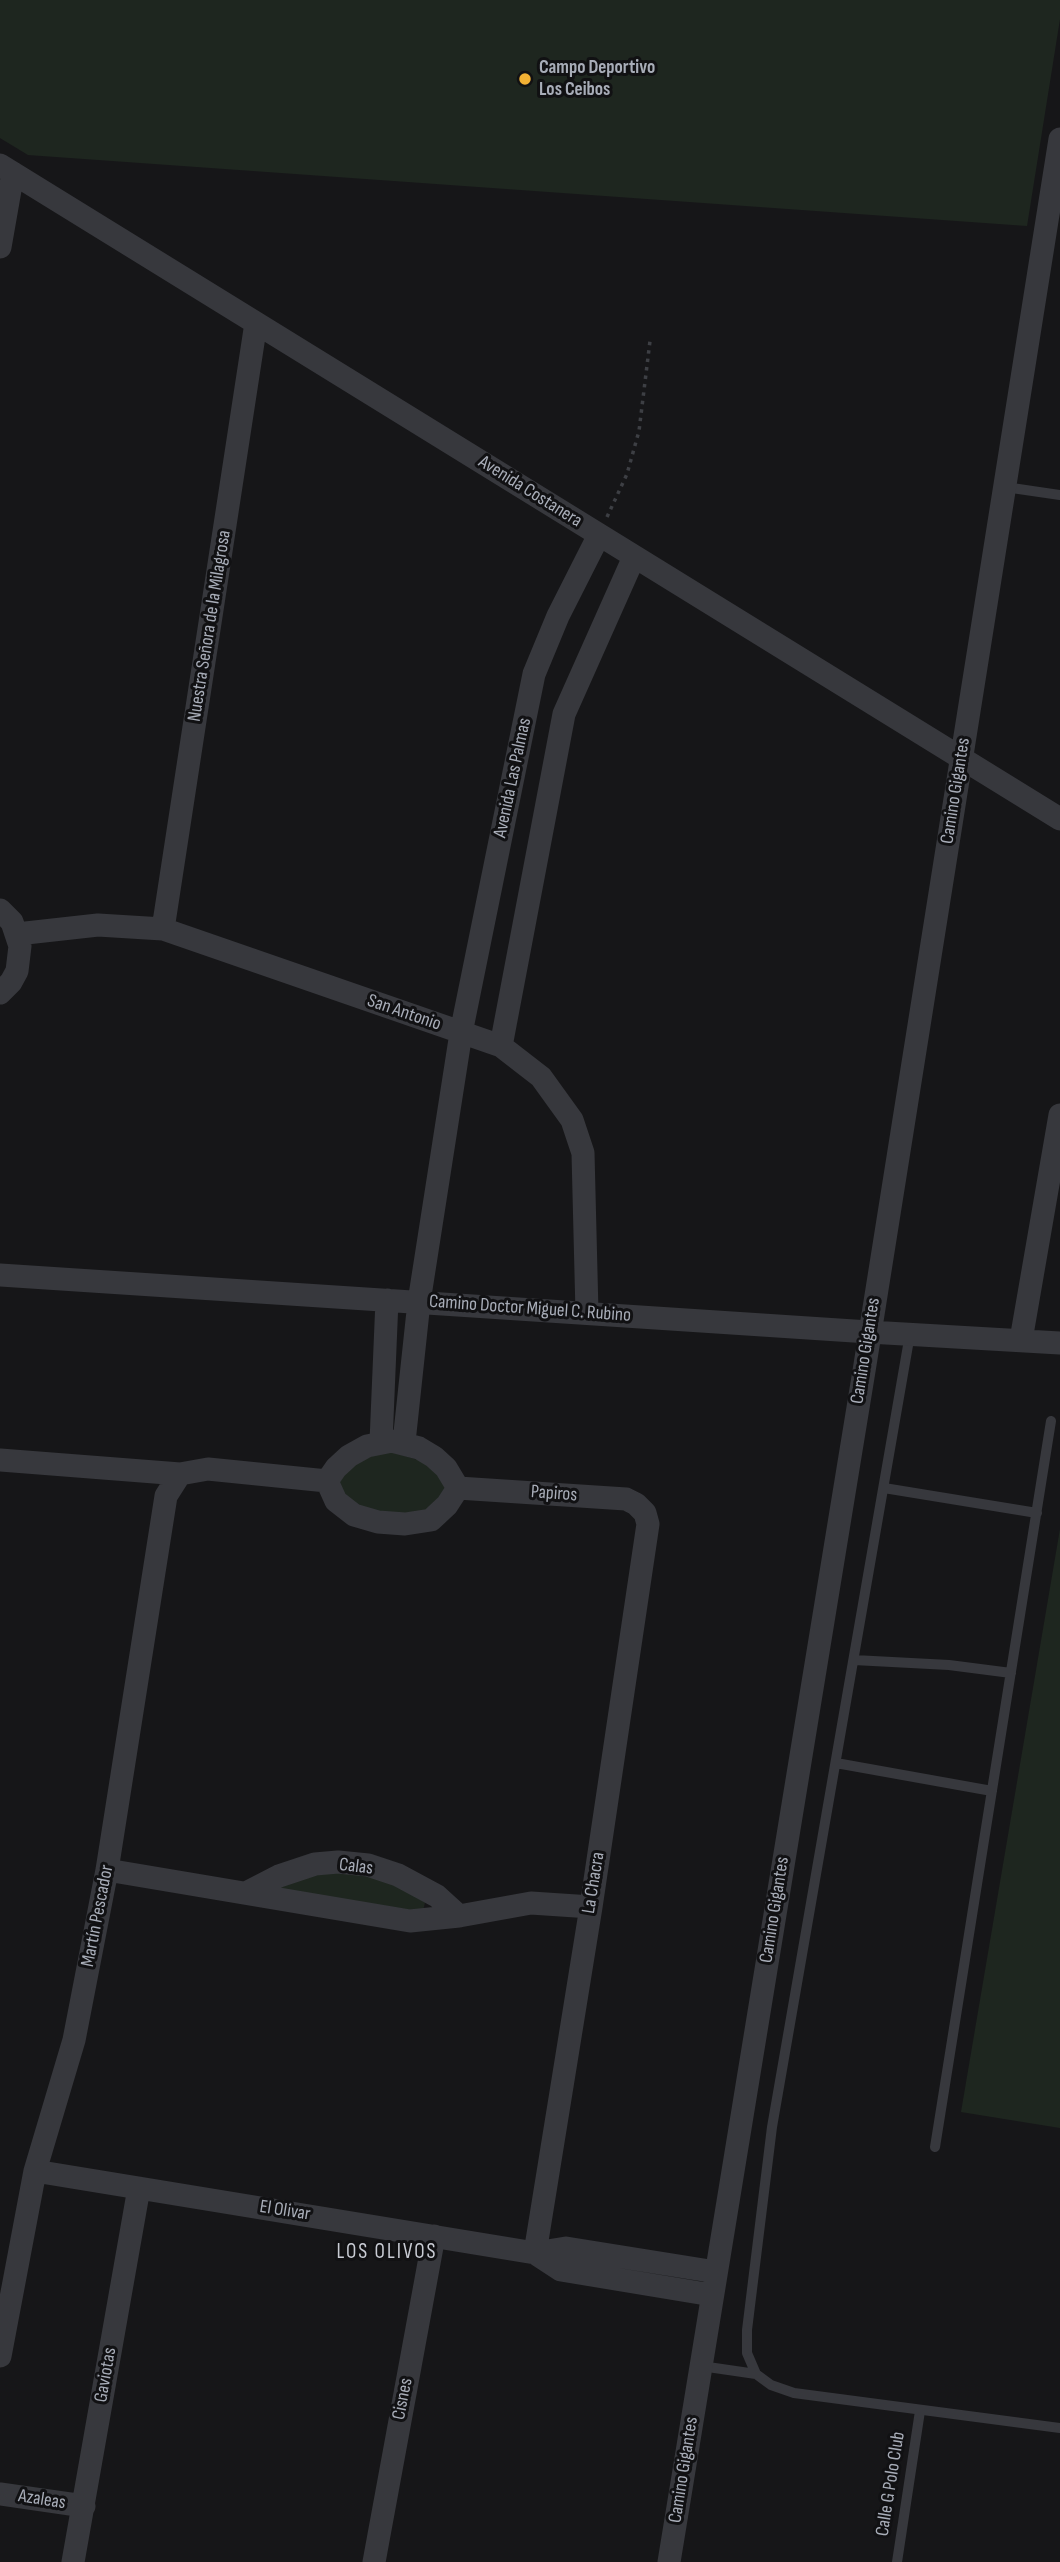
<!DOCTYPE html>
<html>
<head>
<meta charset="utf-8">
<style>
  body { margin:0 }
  canvas { display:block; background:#161618 }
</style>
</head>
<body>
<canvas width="1060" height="2562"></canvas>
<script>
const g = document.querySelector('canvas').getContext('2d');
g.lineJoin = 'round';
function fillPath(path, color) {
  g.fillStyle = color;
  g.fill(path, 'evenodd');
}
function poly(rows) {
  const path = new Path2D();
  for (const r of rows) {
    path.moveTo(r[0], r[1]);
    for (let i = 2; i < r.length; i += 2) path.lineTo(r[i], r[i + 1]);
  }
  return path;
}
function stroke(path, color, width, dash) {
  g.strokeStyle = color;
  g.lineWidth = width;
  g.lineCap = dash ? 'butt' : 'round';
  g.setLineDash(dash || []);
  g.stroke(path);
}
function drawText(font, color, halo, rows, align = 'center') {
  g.font = font + ' "Sofia Sans Condensed",sans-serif';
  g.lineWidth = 6;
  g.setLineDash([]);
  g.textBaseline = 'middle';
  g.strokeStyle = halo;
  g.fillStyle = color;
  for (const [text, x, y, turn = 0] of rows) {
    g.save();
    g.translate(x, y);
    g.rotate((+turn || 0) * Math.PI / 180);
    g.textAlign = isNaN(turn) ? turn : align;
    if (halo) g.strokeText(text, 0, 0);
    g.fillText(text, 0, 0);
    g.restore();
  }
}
fillPath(poly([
  [0,0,1060,0,1060,19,1027,226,28,155,0,138],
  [385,1450,428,1463,445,1484,446,1492,434,1507,407,1517,356,1510,337,1483,342,1470],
  [1060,1529,1060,2128,961,2112],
  [317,1871,377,1875,425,1902,424,1907,422,1912,281,1889,282,1883]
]), '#1e261f');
stroke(poly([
  [607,517,627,474,639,431,650,341]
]), '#3d3f44', 3.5, [3.5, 5]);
stroke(poly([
  [1005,487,1060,495],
  [910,1334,772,2127,747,2330,747,2353,756,2374,771,2385,794,2393,1060,2428],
  [884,1488,1037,1513],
  [854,1660,949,1665,1011,1673],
  [836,1763,992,1791],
  [935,2147,1051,1421],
  [701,2366,756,2374],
  [897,2562,920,2411]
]), '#37383d', 10);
stroke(poly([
  [0,165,1060,819],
  [0,247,13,173],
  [0,910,12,922,20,946,17,971,11,982,0,993],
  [163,929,256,323],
  [17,934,98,925,163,929,501,1046,541,1077,572,1120,583,1153,587,1313],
  [501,1046,564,714,634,557],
  [0,1275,869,1332,1060,1343],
  [1021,1340,1060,1115],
  [381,1442,387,1300],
  [404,1442,419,1302,461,1033,534,674,558,616,599,535],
  [0,1460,180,1474,208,1469,327,1481],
  [327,1481,336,1468,349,1456,367,1446,392,1441,419,1448,434,1457,446,1468,458,1488],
  [327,1481,336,1501,354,1515,378,1522,405,1524,431,1520,447,1505,458,1488],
  [458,1488,626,1499,636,1504,645,1513,648,1524,591,1907,535,2253],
  [107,1870,410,1921,459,1916,531,1903,591,1907],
  [246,1893,279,1876,315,1864,338,1862,368,1865,398,1875,437,1896,459,1916],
  [35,2171,535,2253,566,2248,716,2272],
  [535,2253,561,2270,712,2295],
  [0,2356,35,2171,74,2040,107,1870,166,1496,180,1474],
  [0,2494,84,2506],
  [73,2562,139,2188],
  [374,2562,434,2236],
  [669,2562,864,1371,1060,139]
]), '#37383d', 23);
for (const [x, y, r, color] of [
  [525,79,7,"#f2b134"]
]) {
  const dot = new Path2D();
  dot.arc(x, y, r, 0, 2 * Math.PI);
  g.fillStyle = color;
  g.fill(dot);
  stroke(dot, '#111113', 2.5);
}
drawText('bold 19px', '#a8adb8', '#111113', [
  ["Campo Deportivo",539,68],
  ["Los Ceibos",539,90]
], 'left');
drawText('19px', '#a8adb8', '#111113', [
  ["Avenida Costanera",530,492,32],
  ["Nuestra Señora de la Milagrosa",210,626,-81],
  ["Avenida Las Palmas",513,778,-78],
  ["Camino Gigantes",956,791,-81],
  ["San Antonio",404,1013,19],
  ["Camino Doctor Miguel C. Rubino",530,1309,4],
  ["Camino Gigantes",866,1351,-81],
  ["Papiros",554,1494,4],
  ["Calas",356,1867,7],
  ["La Chacra",594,1883,-81],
  ["Camino Gigantes",775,1910,-81],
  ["Martín Pescador",98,1916,-79],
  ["El Olivar",285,2211,9],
  ["Gaviotas",106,2375,-80],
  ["Cisnes",403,2399,-79],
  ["Camino Gigantes",684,2470,-81],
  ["Calle G Polo Club",891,2484,-81],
  ["Azaleas",42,2500,9]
]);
g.letterSpacing = '2px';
drawText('21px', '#c9ccd4', '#111113', [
  ["LOS OLIVOS",387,2253]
]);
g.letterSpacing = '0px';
</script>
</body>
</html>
